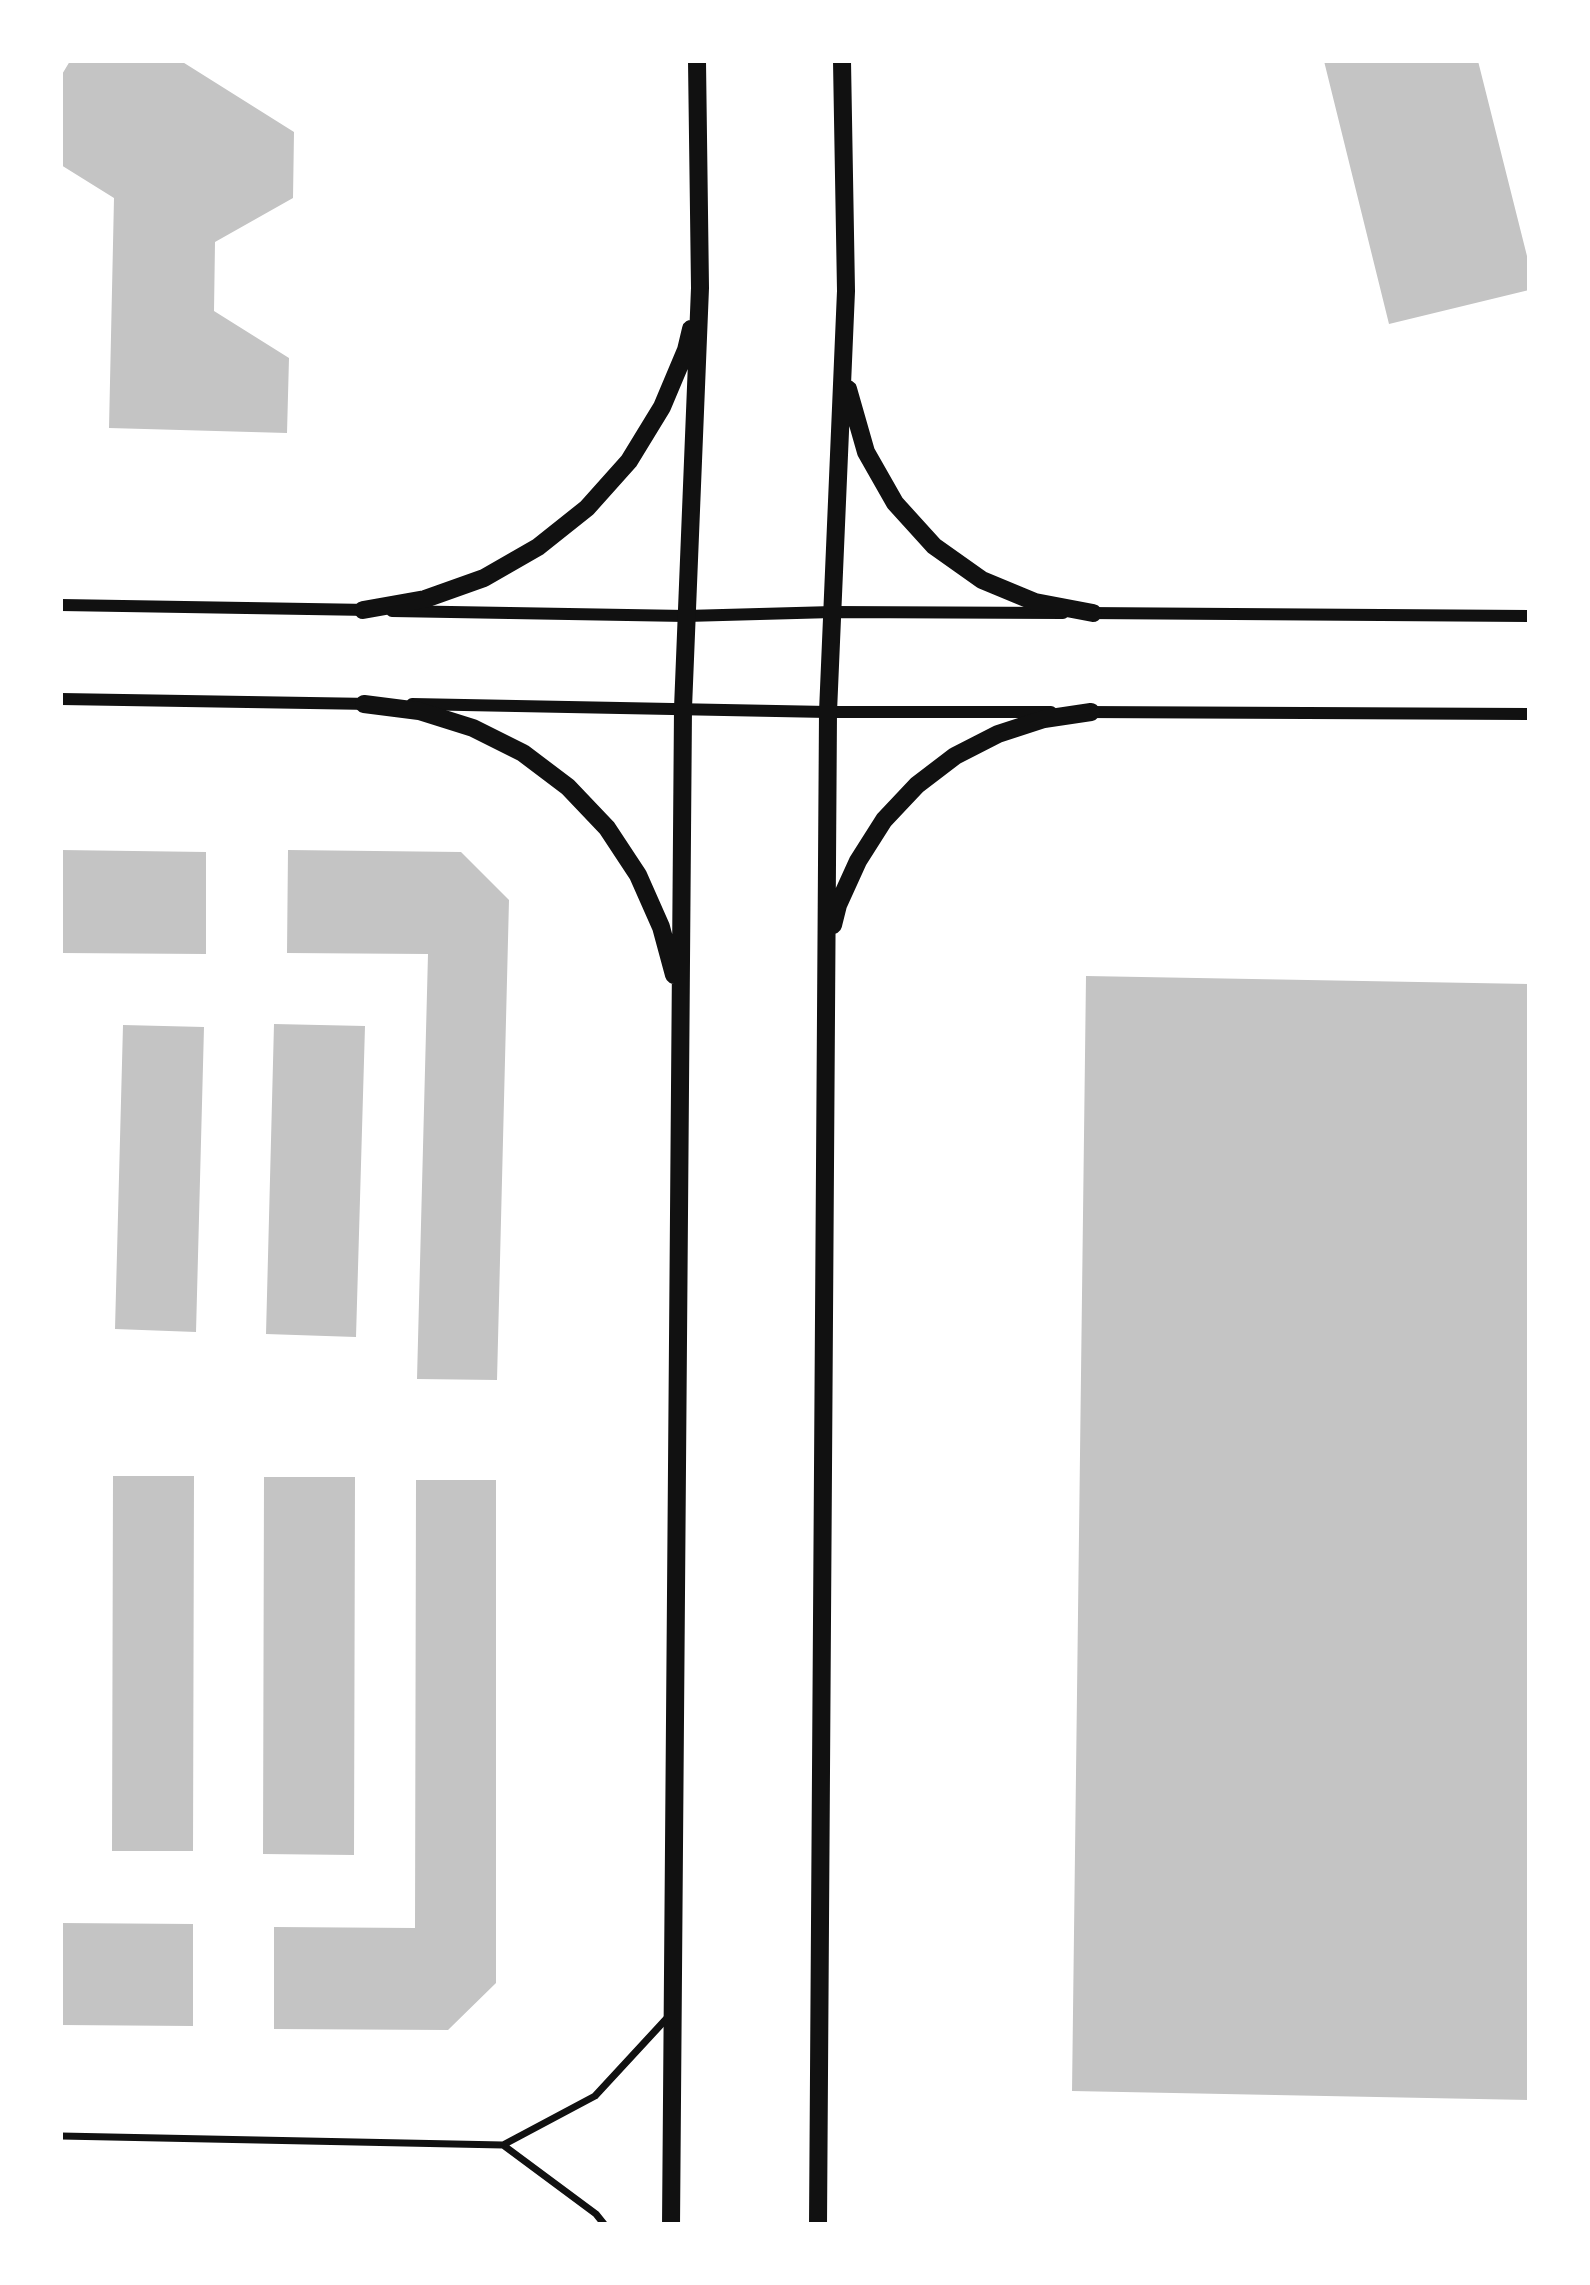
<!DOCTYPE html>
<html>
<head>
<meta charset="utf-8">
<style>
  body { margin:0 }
  #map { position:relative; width:1590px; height:2285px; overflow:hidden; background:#fff; font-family:Cabin,sans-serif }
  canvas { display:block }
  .frame { position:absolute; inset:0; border:63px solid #fff; pointer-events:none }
</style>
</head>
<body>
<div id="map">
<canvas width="1590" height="2285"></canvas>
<div class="frame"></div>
</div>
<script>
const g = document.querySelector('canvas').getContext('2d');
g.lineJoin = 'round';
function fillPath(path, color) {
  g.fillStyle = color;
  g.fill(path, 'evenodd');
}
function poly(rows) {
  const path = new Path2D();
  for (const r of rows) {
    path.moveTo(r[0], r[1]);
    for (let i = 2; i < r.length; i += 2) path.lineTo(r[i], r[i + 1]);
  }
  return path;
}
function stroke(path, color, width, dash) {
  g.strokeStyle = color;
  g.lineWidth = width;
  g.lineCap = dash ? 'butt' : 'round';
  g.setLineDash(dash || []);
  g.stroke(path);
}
fillPath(poly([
  [70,61,181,61,294,132,293,198,215,242,214,311,289,358,287,433,109,428,114,198,61,165,61,76],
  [1324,61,1478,61,1529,264,1529,290,1389,324],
  [61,850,206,852,206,954,61,953],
  [288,850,461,852,509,900,497,1380,417,1379,428,954,287,953],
  [1086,976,1529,984,1529,2100,1072,2091],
  [274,1024,365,1026,356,1337,266,1334],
  [123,1025,204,1027,196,1332,115,1329],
  [113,1476,194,1476,193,1851,112,1851],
  [264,1477,355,1477,354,1855,263,1854],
  [416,1480,496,1480,496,1983,448,2030,274,2029,274,1927,415,1928],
  [61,1923,193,1924,193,2026,61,2025]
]), '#c4c4c4');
stroke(poly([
  [61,2136,503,2145,595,2096,668,2017],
  [503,2145,596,2214,604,2224]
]), '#111', 7);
stroke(poly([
  [61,605,370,610],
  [392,611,686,616,833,612,1063,613],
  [1085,613,1529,616],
  [61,699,372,704],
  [412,704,828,712,1051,712],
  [1083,712,1529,714]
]), '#111', 12);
stroke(poly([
  [848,389,866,452,895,503,934,546,982,580,1035,602,1093,613],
  [363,610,425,599,484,578,538,547,587,508,629,461,662,407,686,350,691,329],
  [364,704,419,711,473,728,523,753,568,787,607,828,638,875,661,927,674,975],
  [833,925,838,905,858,861,884,820,917,785,955,756,998,734,1044,719,1091,712],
  [671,2224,683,708,700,288,697,61],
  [818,2224,828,712,846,291,842,61]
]), '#111', 18);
</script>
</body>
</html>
